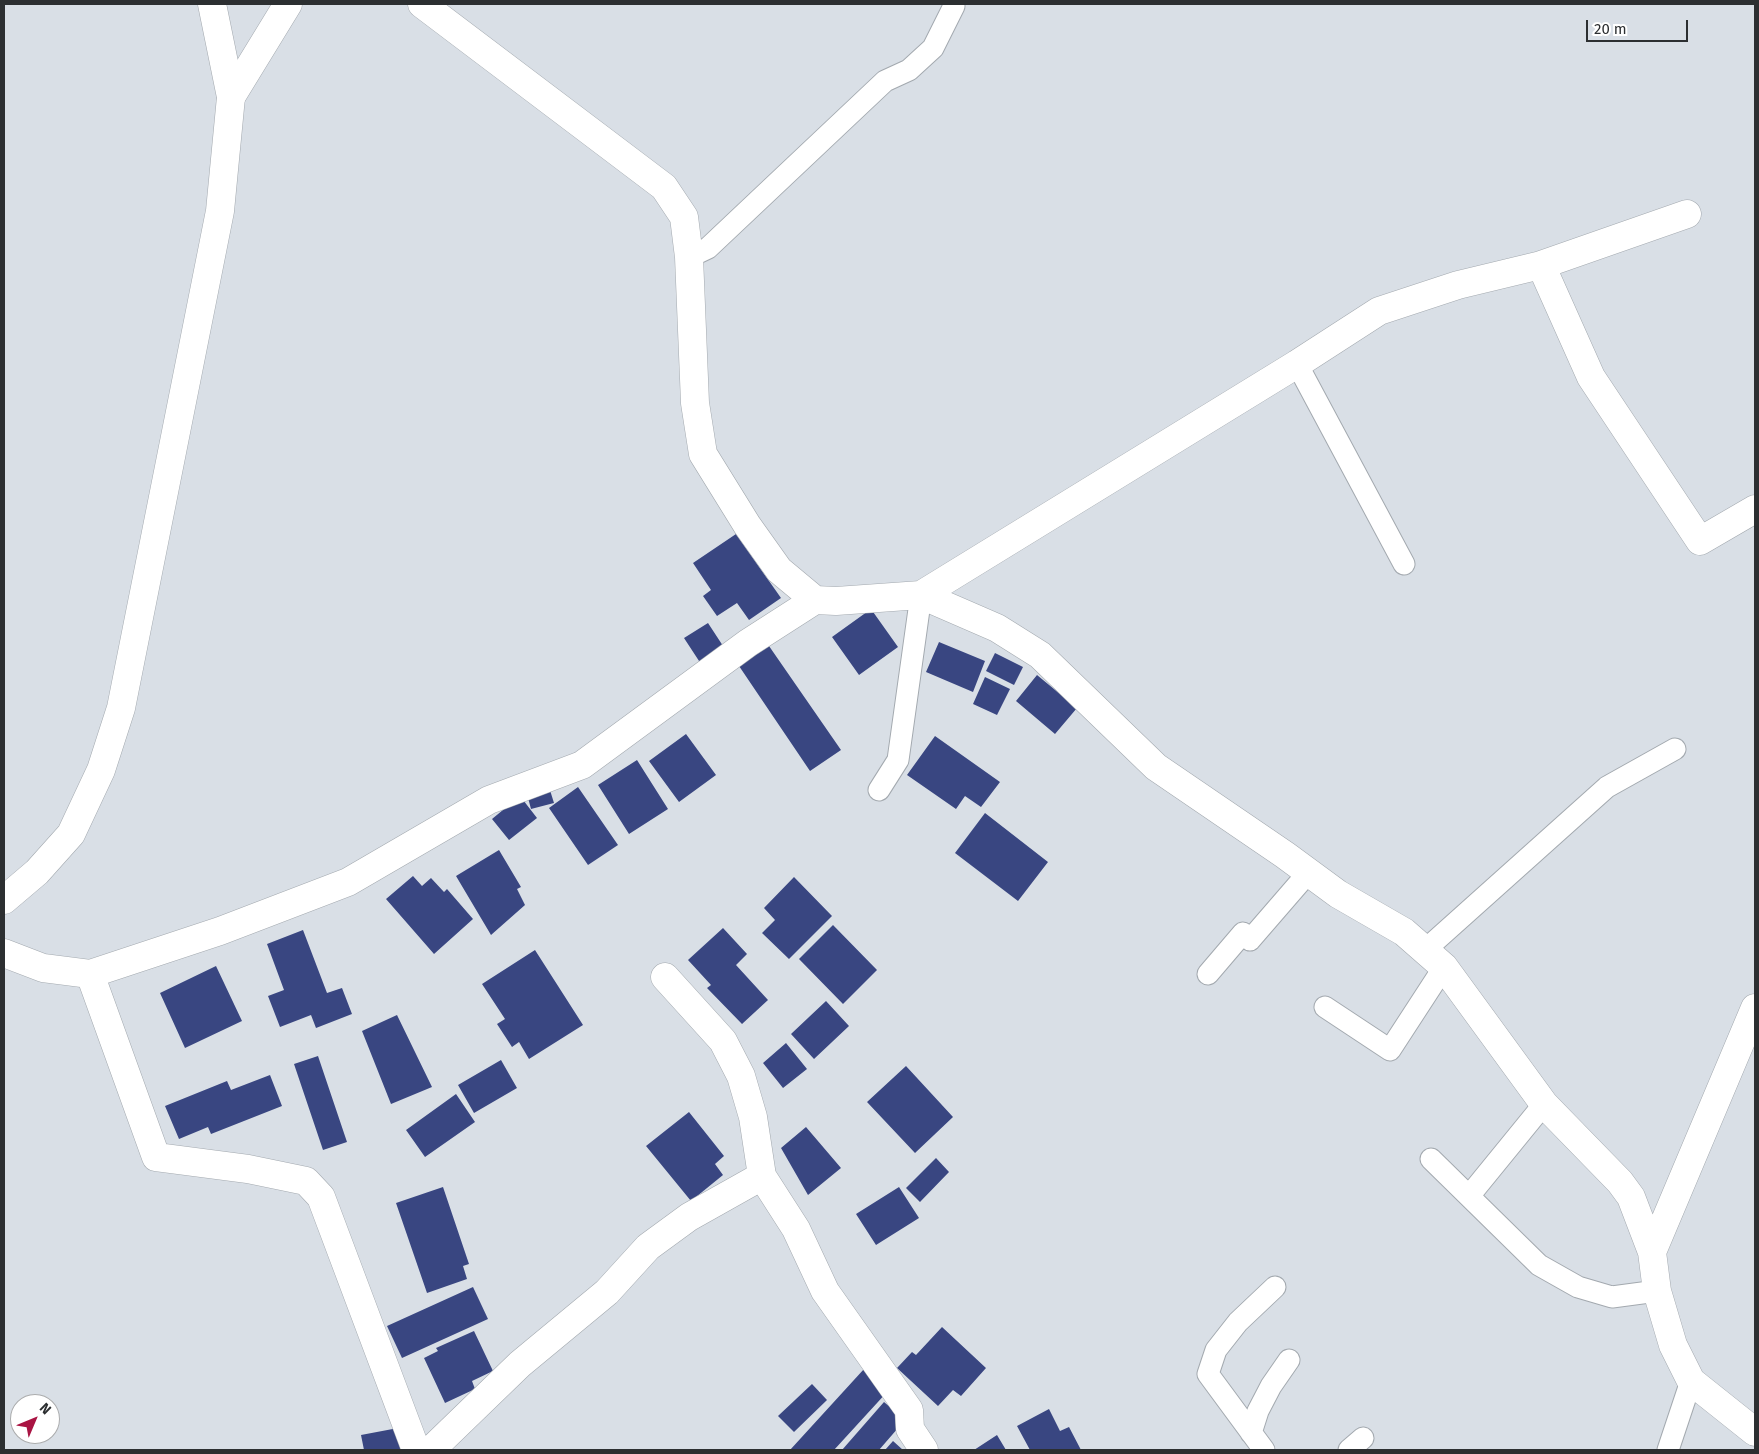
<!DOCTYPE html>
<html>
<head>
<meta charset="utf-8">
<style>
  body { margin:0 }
  #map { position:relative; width:1759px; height:1454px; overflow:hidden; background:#d9dfe6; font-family:"Fira Sans",sans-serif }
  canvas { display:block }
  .frame { position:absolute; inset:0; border:5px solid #2c2f31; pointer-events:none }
  .north { position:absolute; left:10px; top:1394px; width:50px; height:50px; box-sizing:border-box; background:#fff; border:1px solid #abacad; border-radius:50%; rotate:45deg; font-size:14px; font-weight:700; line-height:20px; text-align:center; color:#2c2f31 }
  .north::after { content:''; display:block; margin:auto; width:18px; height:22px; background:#a91443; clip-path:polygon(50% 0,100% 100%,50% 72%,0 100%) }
  .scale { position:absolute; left:1586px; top:20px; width:102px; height:22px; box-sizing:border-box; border:2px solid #2c2f31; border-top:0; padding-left:6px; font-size:15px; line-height:18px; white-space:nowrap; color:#2c2f31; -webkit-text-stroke:4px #fff; paint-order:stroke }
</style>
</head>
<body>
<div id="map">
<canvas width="1759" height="1454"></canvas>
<div class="frame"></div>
<div class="north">N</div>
<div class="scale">20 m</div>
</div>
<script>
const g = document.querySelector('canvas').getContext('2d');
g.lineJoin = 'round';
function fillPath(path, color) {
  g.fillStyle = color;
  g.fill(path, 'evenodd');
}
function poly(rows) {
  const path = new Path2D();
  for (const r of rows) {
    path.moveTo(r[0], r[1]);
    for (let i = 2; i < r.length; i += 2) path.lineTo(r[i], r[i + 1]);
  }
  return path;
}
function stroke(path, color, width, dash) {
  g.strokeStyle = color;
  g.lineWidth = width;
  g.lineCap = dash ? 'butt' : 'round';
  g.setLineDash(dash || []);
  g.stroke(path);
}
fillPath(poly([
  [736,534,781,598,749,620,737,603,717,616,703,596,711,590,693,563],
  [871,609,898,647,859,675,832,637],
  [708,623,725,649,701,664,684,638],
  [939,642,985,661,973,692,926,672],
  [769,646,841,750,810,771,739,666],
  [995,653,1023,667,1014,685,986,671],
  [1037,675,1077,708,1055,734,1016,701],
  [985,677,1010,689,997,715,973,704],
  [686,734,716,775,679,802,649,761],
  [935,736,1000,782,981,807,965,796,956,809,907,775],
  [637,760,668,809,629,834,598,785],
  [549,787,554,803,531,809,527,794],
  [578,787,618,845,588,865,549,808],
  [520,796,537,818,509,840,492,819],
  [985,813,1048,862,1018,901,955,853],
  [499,850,521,887,517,889,525,905,491,935,456,876],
  [413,876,422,886,431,878,444,892,447,889,473,919,434,954,386,899],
  [794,877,832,916,789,959,762,933,775,920,764,908],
  [833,925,877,970,843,1004,799,959],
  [723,928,747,954,736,965,768,1000,742,1024,707,988,711,985,688,960],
  [303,930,327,993,342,988,352,1014,316,1028,311,1015,280,1027,268,996,284,990,267,944],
  [535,950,583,1025,529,1059,519,1042,512,1047,497,1024,505,1019,482,984],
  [216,966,242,1021,185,1048,160,993],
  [826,1001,849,1026,814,1059,791,1034],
  [397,1015,432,1087,391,1104,362,1031],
  [786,1043,807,1069,783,1088,763,1063],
  [318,1056,347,1142,323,1150,294,1064],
  [501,1060,517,1088,474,1113,458,1085],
  [906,1066,953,1117,915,1153,867,1102],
  [270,1075,282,1106,211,1134,208,1127,179,1139,165,1106,227,1081,231,1090],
  [456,1094,475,1122,425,1157,406,1130],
  [689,1112,724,1156,715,1164,723,1175,691,1201,646,1146],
  [806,1127,841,1168,808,1195,781,1148],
  [936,1158,949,1172,920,1202,906,1188],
  [443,1187,469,1264,463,1266,467,1279,427,1293,396,1203],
  [899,1187,919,1218,876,1245,856,1214],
  [473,1287,488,1319,402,1358,387,1326],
  [942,1327,986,1368,961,1396,953,1390,938,1406,897,1368,912,1352,916,1355],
  [474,1331,493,1371,472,1381,475,1389,445,1403,424,1358,438,1351,436,1348],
  [864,1369,888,1391,834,1450,790,1450],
  [812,1384,827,1400,794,1432,778,1416],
  [884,1402,905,1420,879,1450,842,1450],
  [1049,1409,1060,1431,1069,1427,1081,1450,1030,1450,1017,1426],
  [398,1428,402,1450,364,1450,361,1435],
  [997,1435,1006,1450,974,1450],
  [893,1441,903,1450,885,1450]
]), '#394681');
const service = poly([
  [689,257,708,248,885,81,909,70,933,48,954,6],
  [1297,364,1404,564],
  [879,790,898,760,921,595],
  [1425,950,1607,787,1675,749],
  [1208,974,1243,933,1250,940,1308,873],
  [1325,1007,1390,1050,1444,967],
  [1431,1159,1539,1265,1578,1287,1612,1297,1657,1291],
  [1469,1196,1544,1104],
  [1251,1433,1258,1411,1271,1386,1289,1360],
  [1264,1450,1208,1374,1216,1350,1238,1322,1275,1287],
  [1349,1450,1363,1438],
  [1668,1450,1691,1381]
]);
const minor = poly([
  [422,4,664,187,684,217,689,257,695,403,703,454,747,525,779,570,815,600,836,601,921,595,1297,364,1379,311,1458,285,1541,265],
  [231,97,288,4],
  [1687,214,1541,265,1591,377,1700,541,1755,509],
  [921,595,997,628,1040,655,1156,767,1285,855,1338,894,1404,932,1444,967,1544,1104,1620,1182,1631,1197,1652,1252,1657,1291,1673,1345,1691,1381,1755,1432],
  [4,953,43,968,90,974,220,931,348,882,489,800,582,765,748,643,815,600],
  [90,974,156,1157,248,1169,306,1181,321,1197,416,1450],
  [665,977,723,1041,741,1076,753,1117,762,1176,796,1229,825,1291,909,1410,910,1429,924,1450],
  [1652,1252,1755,1008],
  [431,1450,520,1364,607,1292,648,1247,689,1217,762,1176]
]);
const tertiary = poly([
  [4,900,37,872,71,834,101,770,121,708,220,211,231,97,212,4]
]);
stroke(service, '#a3a9af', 23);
stroke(minor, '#a3a9af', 29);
stroke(tertiary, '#a3a9af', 29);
stroke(service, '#fff', 21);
stroke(minor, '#fff', 28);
stroke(tertiary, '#fff', 28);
</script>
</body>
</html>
